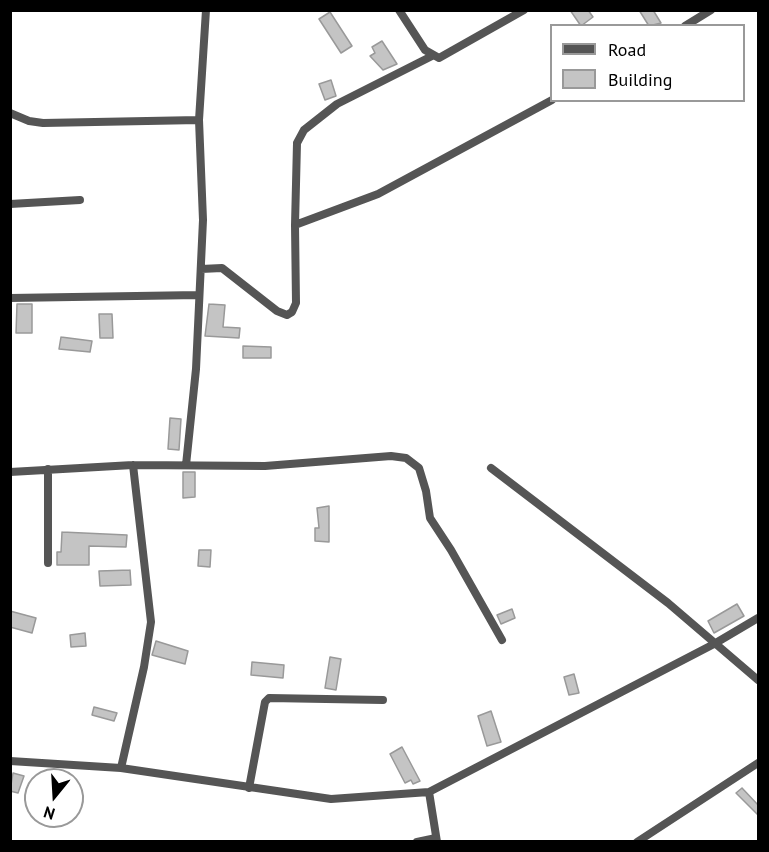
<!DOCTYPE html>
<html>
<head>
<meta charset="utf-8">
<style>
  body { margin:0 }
  #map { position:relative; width:769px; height:852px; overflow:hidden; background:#fff; font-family:"PT Sans",sans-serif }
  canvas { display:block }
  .frame { position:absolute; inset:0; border:12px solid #000; pointer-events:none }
  .legend { position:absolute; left:550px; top:24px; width:195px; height:78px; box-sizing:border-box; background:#fff; border:2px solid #999; margin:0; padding:8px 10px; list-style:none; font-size:18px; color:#000 }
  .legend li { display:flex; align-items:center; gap:12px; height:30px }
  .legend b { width:30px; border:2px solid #999 }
  .north { position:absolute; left:24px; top:768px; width:60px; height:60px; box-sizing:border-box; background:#fff; border:2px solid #999; border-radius:50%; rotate:198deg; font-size:16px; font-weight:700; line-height:24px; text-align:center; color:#000 }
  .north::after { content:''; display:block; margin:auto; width:21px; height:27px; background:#000; clip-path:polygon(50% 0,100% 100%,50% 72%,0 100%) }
</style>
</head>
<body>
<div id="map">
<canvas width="769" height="852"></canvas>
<div class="frame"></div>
<ul class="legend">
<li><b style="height:8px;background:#555"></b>Road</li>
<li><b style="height:16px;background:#c4c4c4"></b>Building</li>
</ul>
<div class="north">N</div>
</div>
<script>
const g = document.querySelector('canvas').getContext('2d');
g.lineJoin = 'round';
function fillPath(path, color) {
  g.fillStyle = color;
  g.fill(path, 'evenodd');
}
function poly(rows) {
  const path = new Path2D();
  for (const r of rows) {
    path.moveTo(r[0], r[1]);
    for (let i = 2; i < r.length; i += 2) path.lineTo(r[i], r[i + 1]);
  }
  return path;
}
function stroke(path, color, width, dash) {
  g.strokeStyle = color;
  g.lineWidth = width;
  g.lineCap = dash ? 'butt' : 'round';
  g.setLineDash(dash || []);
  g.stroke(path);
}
const building = poly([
  [570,10,588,10,593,17,581,26,570,10],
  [639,10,653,10,661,23,649,26,639,10],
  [330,12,352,46,341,53,319,19,330,12],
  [382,41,397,64,383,70,370,56,375,53,372,47,382,41],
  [331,80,336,96,325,100,319,84,331,80],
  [17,304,32,304,32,333,16,333,17,304],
  [209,304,225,305,223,327,240,328,239,338,205,336,209,304],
  [99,314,112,314,113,338,100,338,99,314],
  [61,337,92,341,90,352,59,349,61,337],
  [243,346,271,347,271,358,243,358,243,346],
  [170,418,181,419,179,450,168,449,170,418],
  [183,472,195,472,195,497,183,498,183,472],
  [329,506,329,542,315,541,315,528,319,528,317,508,329,506],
  [62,532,127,535,126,547,89,546,89,565,57,565,57,552,61,552,62,532],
  [199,550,211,550,210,567,198,566,199,550],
  [130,570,131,585,100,586,99,571,130,570],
  [737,604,744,616,714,633,708,621,737,604],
  [512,609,515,618,501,624,497,615,512,609],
  [10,611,36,618,32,633,10,627,10,611],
  [85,633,86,646,71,647,70,635,85,633],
  [156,641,188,651,185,664,152,655,156,641],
  [330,657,341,659,336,690,325,688,330,657],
  [252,662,284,665,283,678,251,675,252,662],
  [574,674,579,693,569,695,564,677,574,674],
  [94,707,117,713,114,721,92,715,94,707],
  [491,711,501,742,487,746,478,716,491,711],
  [402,747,420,781,413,784,411,780,405,783,390,754,402,747],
  [13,773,24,776,18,793,10,791,13,773],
  [742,788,759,806,759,816,736,793,742,788]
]);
fillPath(building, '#c4c4c4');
stroke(building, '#999', 1.5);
stroke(poly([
  [399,10,425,50,439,58,524,10],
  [685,26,711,10],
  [10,113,29,121,43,123,199,120],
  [10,204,80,200],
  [295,225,297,143,304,130,337,104,432,56],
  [201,269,222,268,277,311,287,315,292,312,296,303,295,225,378,194,552,100],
  [10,298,199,295],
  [186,465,196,369,203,220,199,120,206,10],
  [491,468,668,603,758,680],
  [10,472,133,465,265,466,391,456,406,458,419,468,426,491,430,518,451,550,502,640],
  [48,563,48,469],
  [10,761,121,768,331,799,429,792,714,644,758,618],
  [121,768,144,667,151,622,133,465],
  [249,788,265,702,269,698,383,700],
  [429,792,437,842],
  [417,842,436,838],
  [637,842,758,763]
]), '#555', 8);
</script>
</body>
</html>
